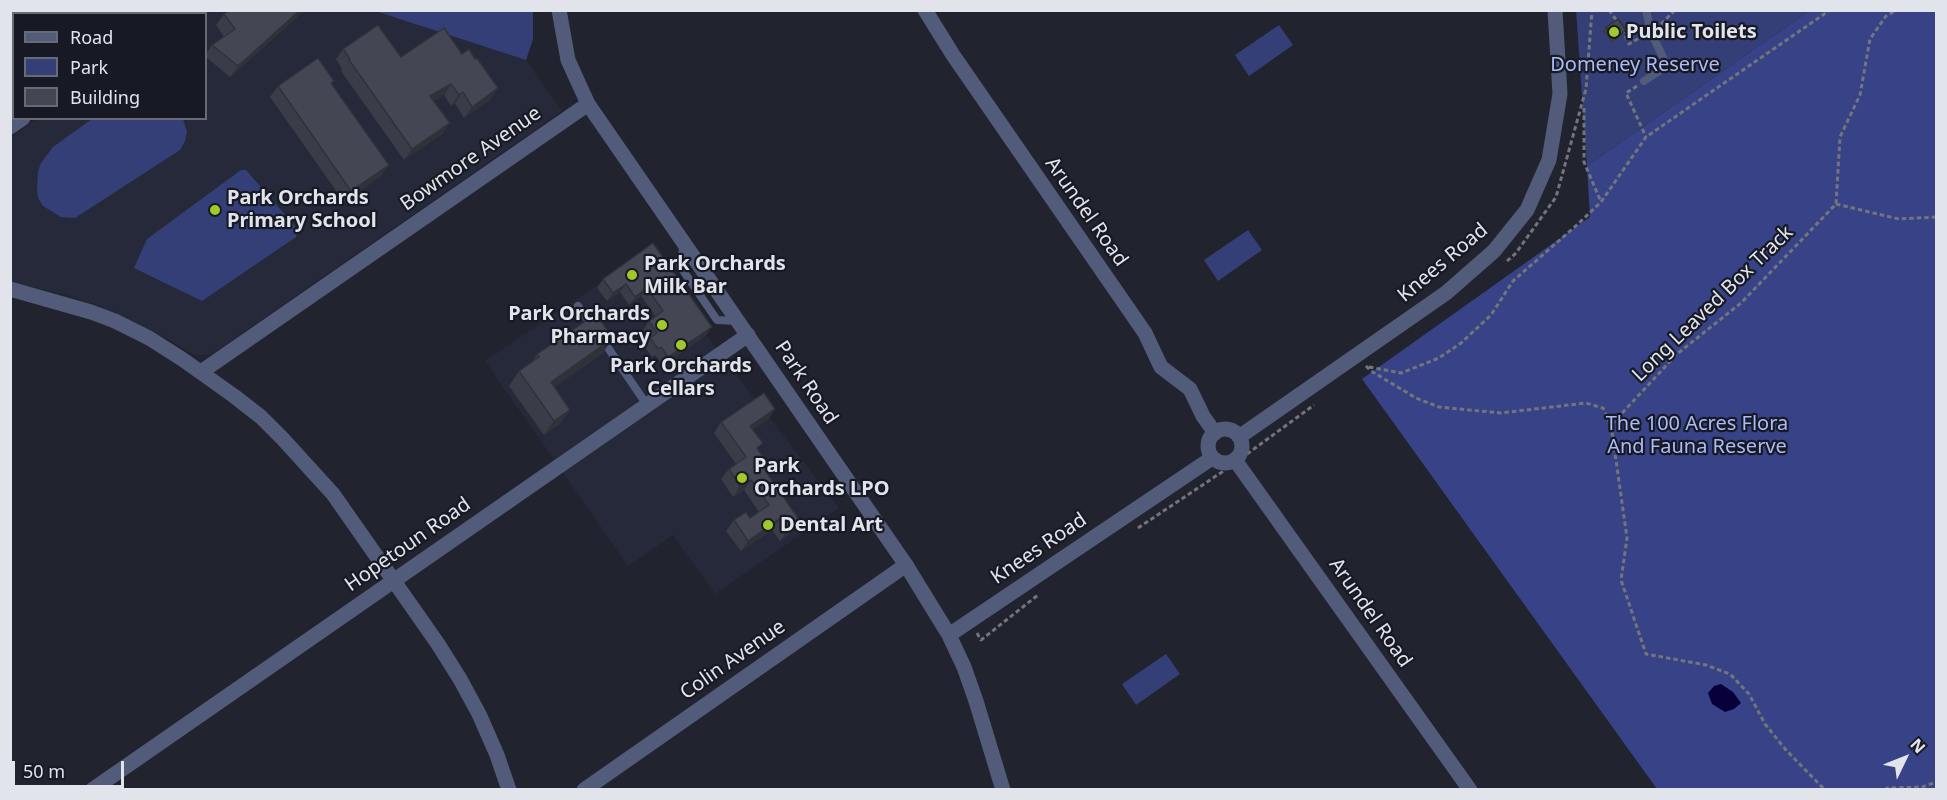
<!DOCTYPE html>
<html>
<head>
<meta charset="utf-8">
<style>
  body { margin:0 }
  #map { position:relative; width:1947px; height:800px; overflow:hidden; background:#21242e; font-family:"Noto Sans",sans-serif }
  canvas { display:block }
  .frame { position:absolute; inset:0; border:12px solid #e2e4eb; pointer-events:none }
  .legend { position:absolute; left:12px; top:12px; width:195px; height:108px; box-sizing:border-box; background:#171a25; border:2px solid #686b74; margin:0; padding:8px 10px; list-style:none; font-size:18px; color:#e2e4eb }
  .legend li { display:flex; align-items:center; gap:12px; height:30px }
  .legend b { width:30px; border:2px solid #686b74 }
  .north { position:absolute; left:1875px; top:728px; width:60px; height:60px; -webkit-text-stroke:4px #171a25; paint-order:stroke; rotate:47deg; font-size:16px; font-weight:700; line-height:24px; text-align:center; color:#e2e4eb }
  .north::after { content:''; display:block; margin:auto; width:21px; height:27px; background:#e2e4eb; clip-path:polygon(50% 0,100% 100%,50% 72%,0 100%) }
  .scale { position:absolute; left:12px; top:761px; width:112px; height:27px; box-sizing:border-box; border:3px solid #e2e4eb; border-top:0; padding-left:8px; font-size:18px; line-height:21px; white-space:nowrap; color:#e2e4eb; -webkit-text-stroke:4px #171a25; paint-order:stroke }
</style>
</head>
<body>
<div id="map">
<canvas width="1947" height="800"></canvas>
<div class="frame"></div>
<ul class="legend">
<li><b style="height:8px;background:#535b7a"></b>Road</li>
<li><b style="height:16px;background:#353f77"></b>Park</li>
<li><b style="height:16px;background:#444753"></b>Building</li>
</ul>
<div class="north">N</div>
<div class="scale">50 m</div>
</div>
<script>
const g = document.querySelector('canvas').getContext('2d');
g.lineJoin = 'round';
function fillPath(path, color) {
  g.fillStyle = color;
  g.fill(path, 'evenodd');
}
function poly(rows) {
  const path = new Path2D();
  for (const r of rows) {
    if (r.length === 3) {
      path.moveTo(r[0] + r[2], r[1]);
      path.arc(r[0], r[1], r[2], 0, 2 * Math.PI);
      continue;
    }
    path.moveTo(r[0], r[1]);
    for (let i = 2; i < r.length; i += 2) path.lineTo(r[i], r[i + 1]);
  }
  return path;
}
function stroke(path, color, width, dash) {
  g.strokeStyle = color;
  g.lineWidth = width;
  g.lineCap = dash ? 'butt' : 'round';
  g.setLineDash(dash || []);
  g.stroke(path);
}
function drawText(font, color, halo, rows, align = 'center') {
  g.font = font + ' "Noto Sans",sans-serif';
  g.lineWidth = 4.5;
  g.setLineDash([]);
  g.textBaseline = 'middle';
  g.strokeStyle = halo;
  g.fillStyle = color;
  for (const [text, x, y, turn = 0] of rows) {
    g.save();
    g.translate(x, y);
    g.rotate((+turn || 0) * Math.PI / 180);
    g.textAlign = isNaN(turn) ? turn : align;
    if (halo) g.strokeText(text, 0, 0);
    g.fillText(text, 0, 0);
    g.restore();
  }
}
fillPath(poly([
  [193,10,375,11,526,60,562,111,218,350,209,355,195,355,155,332,110,310,70,296,11,282,10,138,38,119,206,118,206,14,188,13],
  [648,251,706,335,839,508,715,594,673,535,628,566,485,361]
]), '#25293a');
fillPath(poly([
  [1576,10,1809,11,1587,166],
  [375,11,533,11,533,39,526,60],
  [1279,25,1293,45,1249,76,1235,55],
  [183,119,187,132,185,141,180,150,75,218,61,217,43,206,38,198,37,189,38,171,41,163,53,147,92,119],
  [241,170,246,170,294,225,297,231,296,237,202,301,134,268,147,239],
  [1248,230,1262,250,1218,281,1204,260],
  [1166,654,1180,674,1136,705,1122,684]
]), '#353f77');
fillPath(poly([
  [1809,11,1936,11,1936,789,1657,789,1362,379,1590,217,1587,166]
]), '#374386');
fillPath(poly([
  [1721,684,1733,692,1741,703,1734,709,1725,712,1712,704,1708,693,1714,686]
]), '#07003b');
stroke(poly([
  [1609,10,1617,21],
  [1661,24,1675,10],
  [1622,29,1629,44,1643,36],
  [1637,86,1626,93,1646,137],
  [1584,108,1584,162,1601,202],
  [1836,204,1899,219,1936,217],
  [1507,261,1516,253,1556,197,1586,89,1592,10],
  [1366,366,1371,371,1416,398,1439,407,1501,413,1586,403,1603,408,1611,425,1677,354,1741,303,1836,204,1840,137,1860,95,1870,39,1886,16,1897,10],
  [1369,367,1401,373,1439,358,1461,343,1491,315,1513,281,1578,224,1601,202,1646,137,1830,10],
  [1611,425,1627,538,1621,580,1646,654,1706,665,1730,674,1749,694,1765,724,1786,750,1822,787,1828,790],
  [1247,454,1314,405],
  [1138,528,1225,470],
  [977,633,981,640,1038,595],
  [1885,790,1887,788,1922,787,1936,782]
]), '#72757d', 3, [4.5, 3]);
stroke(poly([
  [1644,81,1667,66,1651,32,1646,10],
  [684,244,680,266,717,320,737,321],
  [578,306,593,327],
  [602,339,647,405]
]), '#535b7a', 8);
stroke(poly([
  [925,10,953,55,1145,333,1161,367,1190,389,1203,416,1215,433],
  [173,14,178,10],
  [10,127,23,118],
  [10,289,91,312,115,321,149,338,182,359,234,396,261,417,282,438,333,494,438,644,460,679,479,714,497,755,509,790],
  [201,372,588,104],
  [1235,460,1470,790],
  [92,790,748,335],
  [584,790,906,565]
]), '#535b7a', 15);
stroke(poly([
  [559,10,568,60,588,104,906,565,949,635,964,667,976,701,1003,790],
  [1225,446,17],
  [1239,437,1446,293,1494,251,1527,210,1549,160,1560,94,1555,10],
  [949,635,1212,458]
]), '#535b7a', 15);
fillPath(poly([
  [305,10,230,77,206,57,206,54,212,45,224,37,216,25,224,14],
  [1606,27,1624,34,1612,43,1603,31],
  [343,49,401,57,491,99,464,118,455,103,451,106,444,95,433,101,442,134,404,160,341,71,342,69,336,59],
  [334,81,332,84,389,165,381,176,344,202,270,97,278,86],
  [653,243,706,335,663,366,655,355,652,357,644,346,649,339,643,330,649,321,656,317,641,296,629,305,620,292,607,301,597,288,603,279],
  [603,353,554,387,570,410,560,424,544,435,509,386,519,371,532,362,537,354],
  [775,409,768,419,753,429,758,450,766,472,800,521,793,531,780,541,772,530,741,551,726,531,734,520,750,518,759,512,744,490,733,497,721,479,729,469,736,464,714,433,721,422]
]), '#3a3d47');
fillPath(poly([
  [300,10,305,10,230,77,238,66],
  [451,84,444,95,422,107,430,96],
  [498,88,491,99,464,118,472,107],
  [463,92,455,103,451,106,459,95],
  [450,123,442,134,404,160,412,149],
  [389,165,381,176,344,202,351,191],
  [626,284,620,292,607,301,613,293],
  [647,288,641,296,629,305,635,297],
  [712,327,706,335,663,366,668,357],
  [613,338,603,353,541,397,551,382],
  [775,409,768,419,743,436,750,426],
  [570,410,560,424,544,435,554,421],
  [751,480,744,490,733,497,740,486],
  [779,519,772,530,741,551,748,541],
  [800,521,793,531,780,541,787,530]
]), '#30323a');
const building = poly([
  [229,10,300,10,238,66,212,45,235,29,224,14,229,10],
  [1618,19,1626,30,1615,39,1606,27,1618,19],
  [378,25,401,57,444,28,462,54,469,49,475,59,477,58,498,88,472,107,463,92,459,95,451,84,430,96,450,123,412,149,349,60,350,59,343,49,378,25],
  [318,58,334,81,331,83,389,165,351,191,278,86,318,58],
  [653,243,712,327,668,357,661,347,658,349,650,338,657,333,649,321,663,311,647,288,635,297,626,284,613,293,603,279,653,243],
  [596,314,613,338,551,382,570,410,554,421,519,371,539,357,537,354,596,314],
  [764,393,775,409,750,426,763,443,757,448,770,467,765,470,800,521,787,530,779,519,748,541,734,520,746,512,750,518,769,505,751,480,740,486,729,469,746,457,721,422,764,393]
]);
fillPath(building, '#444753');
stroke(building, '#30323a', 1.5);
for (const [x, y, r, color] of [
  [1614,32,6,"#a1c929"],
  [215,210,6,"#a1c929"],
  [632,275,6,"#a1c929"],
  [662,325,6,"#a1c929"],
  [681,345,6,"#a1c929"],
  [742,478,6,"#a1c929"],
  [768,525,6,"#a1c929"]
]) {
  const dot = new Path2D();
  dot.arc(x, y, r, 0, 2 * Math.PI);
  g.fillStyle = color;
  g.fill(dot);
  stroke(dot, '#171a25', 2);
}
drawText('bold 20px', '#e2e4eb', '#171a25', [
  ["Public Toilets",1626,32],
  ["Park Orchards",227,198],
  ["Primary School",227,221],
  ["Park Orchards",644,264],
  ["Milk Bar",644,287],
  ["Park Orchards",650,314,"right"],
  ["Pharmacy",650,337,"right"],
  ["Park Orchards",681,366,"center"],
  ["Cellars",681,389,"center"],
  ["Park",754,466],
  ["Orchards LPO",754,489],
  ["Dental Art",780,525]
], 'left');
drawText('20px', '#acbbf6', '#171a25', [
  ["Domeney Reserve",1635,65],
  ["The 100 Acres Flora",1697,424],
  ["And Fauna Reserve",1697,447]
]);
drawText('20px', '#e2e4eb', '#171a25', [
  ["Bowmore Avenue",471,159,-35],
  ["Arundel Road",1086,212,55],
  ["Knees Road",1443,263,-40],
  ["Long Leaved Box Track",1713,304,-44],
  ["Park Road",806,383,56],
  ["Hopetoun Road",408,545,-35],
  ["Knees Road",1039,549,-34],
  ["Arundel Road",1370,613,55],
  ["Colin Avenue",733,660,-35]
]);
</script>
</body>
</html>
